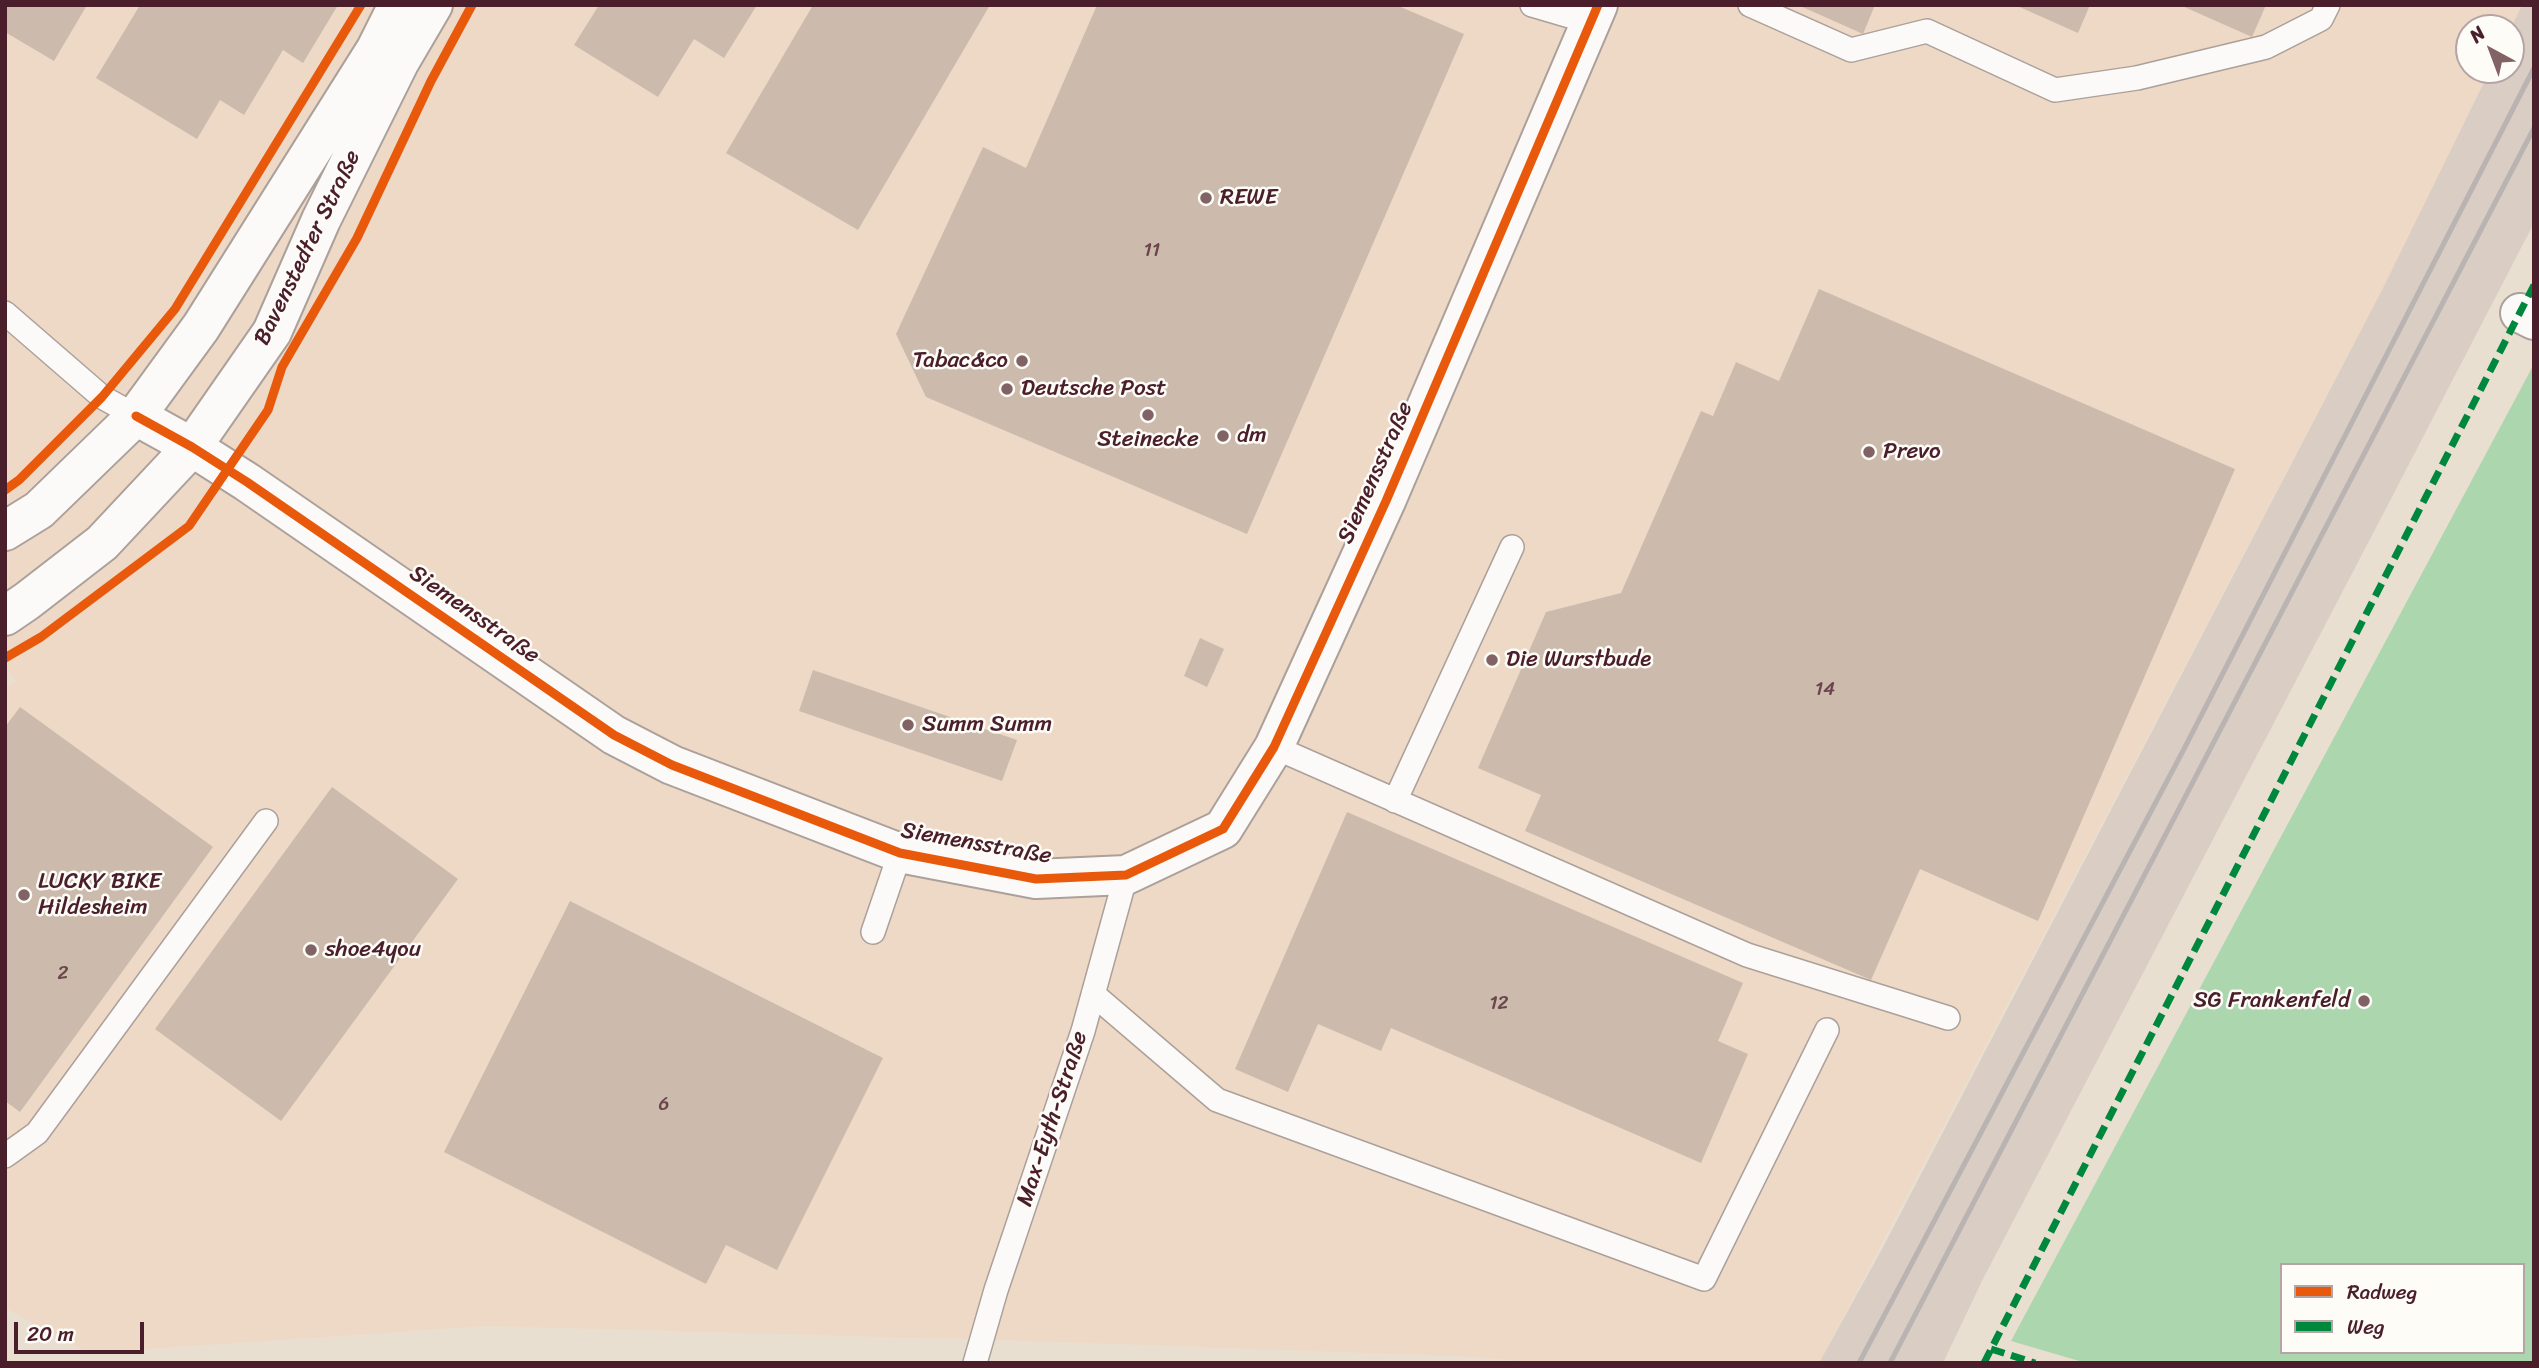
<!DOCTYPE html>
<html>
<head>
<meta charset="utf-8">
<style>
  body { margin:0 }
  #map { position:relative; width:2539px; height:1368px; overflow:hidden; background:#e8dfd0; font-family:Sriracha,sans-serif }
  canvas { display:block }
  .frame { position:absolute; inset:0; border:7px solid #4a1f2b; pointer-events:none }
  .legend { position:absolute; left:2280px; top:1263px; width:245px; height:91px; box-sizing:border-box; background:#fdfcf7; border:2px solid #b5a4a5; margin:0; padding:9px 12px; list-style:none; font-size:21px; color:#4a1f2b }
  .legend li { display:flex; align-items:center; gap:14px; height:35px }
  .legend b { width:35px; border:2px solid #b5a4a5 }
  .north { position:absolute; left:2455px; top:14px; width:70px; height:70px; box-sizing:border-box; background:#fdfcf7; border:2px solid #b5a4a5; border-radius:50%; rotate:319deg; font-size:19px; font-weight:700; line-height:28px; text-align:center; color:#4a1f2b }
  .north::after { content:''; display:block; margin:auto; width:24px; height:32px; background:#816265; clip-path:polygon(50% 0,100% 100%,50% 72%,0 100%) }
  .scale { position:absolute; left:14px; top:1322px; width:130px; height:32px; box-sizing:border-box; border:4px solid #4a1f2b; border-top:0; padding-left:9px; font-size:21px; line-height:24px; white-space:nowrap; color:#4a1f2b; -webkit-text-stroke:5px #fdfcf7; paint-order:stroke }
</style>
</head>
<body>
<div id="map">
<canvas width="2539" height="1368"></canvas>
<div class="frame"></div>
<ul class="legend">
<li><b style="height:9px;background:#e8590c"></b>Radweg</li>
<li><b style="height:9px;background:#00873e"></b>Weg</li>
</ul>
<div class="north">N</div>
<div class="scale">20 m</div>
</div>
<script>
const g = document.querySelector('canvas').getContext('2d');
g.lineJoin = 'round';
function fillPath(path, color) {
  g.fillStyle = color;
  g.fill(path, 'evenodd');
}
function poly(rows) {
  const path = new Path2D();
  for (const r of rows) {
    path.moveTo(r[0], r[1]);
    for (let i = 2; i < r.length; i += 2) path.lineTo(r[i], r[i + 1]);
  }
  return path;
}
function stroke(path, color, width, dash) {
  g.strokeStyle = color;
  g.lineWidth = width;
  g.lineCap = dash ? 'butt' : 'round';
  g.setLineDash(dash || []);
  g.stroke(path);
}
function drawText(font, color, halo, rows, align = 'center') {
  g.font = font + ' Sriracha,sans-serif';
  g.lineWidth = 5;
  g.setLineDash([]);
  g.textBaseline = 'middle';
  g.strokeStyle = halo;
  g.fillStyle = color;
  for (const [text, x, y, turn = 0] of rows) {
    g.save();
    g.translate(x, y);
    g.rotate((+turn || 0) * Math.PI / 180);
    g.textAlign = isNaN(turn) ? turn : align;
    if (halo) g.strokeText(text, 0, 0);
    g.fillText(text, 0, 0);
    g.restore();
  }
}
fillPath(poly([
  [5,5,2522,5,2511,28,2469,28,2469,70,2490,70,2382,290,1819,1363,1539,1363,1477,1357,1032,1341,486,1326,89,1353,5,1308,5,688,16,682,5,664]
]), '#eed9c6');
fillPath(poly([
  [2522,5,2534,5,2534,223,2379,522,1983,1279,1943,1363,1819,1363,1882,1249,2382,290,2490,70,2511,70,2511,28]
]), '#dacec4');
fillPath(poly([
  [2534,364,2534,1363,2086,1363,2011,1341],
  [2282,1265,2523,1265,2523,1352,2282,1352]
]), '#abd6ae');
fillPath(poly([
  [5,5,87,5,54,61,5,32],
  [140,5,338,5,303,63,283,50,244,115,220,100,197,139,96,78],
  [599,5,757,5,724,58,694,39,658,97,574,45],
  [813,5,990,5,858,230,726,153],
  [1097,5,1396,5,1464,34,1247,534,926,397,896,334,983,147,1026,168],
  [1798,5,1875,5,1863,34],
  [2015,5,2090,5,2078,33],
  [2180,5,2266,5,2252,37],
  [1819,289,2235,469,2038,921,1920,869,1871,980,1525,831,1541,795,1478,768,1546,612,1621,593,1701,411,1713,416,1736,362,1779,381],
  [1200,638,1224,649,1207,687,1184,676],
  [813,670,1017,740,1002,781,799,711],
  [20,707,213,847,20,1112,5,1101,5,727],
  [332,787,458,879,281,1121,155,1029],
  [1347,812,1743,983,1718,1041,1748,1054,1701,1163,1391,1028,1381,1051,1318,1024,1288,1092,1235,1069],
  [570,901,883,1058,777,1270,726,1245,706,1284,444,1152]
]), '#ccbbad');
const service = poly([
  [1532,5,1590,22],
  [1750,5,1851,50,1927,31,2055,90,2137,78,2266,47,2321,19,2328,5],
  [5,313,102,397,136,416],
  [1274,747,1747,955,1948,1018],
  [1395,801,1512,547],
  [873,932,900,853],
  [1093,994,1217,1100,1704,1279,1827,1030],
  [5,1156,37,1133,266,821],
  [975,1363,996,1290,1083,1031,1126,875]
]);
const minor = poly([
  [2520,313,2534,320],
  [136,416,192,447,247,482,614,735,672,765,900,853,1036,879,1126,875,1223,829,1274,747,1386,501,1598,5]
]);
const tertiary = poly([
  [5,531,39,510,136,416,201,327,376,49,398,5],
  [5,616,27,601,102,543,192,447,272,332,321,220,399,63,433,5]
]);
stroke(service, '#aba09a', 26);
stroke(minor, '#aba09a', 42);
stroke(tertiary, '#aba09a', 42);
stroke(service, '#fcfaf8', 23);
stroke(minor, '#fcfaf8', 38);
stroke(tertiary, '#fcfaf8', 38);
stroke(poly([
  [1859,1363,2184,749,2534,68],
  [1890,1363,2534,128]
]), '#b9b3b2', 5);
stroke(poly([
  [1991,1349,2035,1363],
  [1984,1363,2534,285]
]), '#00873e', 7, [14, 7]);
stroke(poly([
  [136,416,192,447,247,482,614,735,672,765,900,853,1036,879,1126,875,1223,829,1274,747,1386,501,1598,5],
  [5,490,19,480,102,397,175,309,361,5],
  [5,658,41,637,189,526,268,410,282,367,357,238,431,81,472,5]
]), '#e8590c', 9);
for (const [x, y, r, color] of [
  [1206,198,7,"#816265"],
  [1022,361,7,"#816265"],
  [1007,389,7,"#816265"],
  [1148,415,7,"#816265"],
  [1223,436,7,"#816265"],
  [1869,452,7,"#816265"],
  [1492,660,7,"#816265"],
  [908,725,7,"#816265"],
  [24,895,7,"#816265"],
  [311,950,7,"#816265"],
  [2364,1001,7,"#816265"]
]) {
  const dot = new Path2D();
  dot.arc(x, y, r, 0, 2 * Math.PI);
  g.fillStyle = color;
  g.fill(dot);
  stroke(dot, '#fdfcf7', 2.5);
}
drawText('19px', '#6a464c', null, [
  ["11",1152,251],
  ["14",1825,690],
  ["2",63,974],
  ["12",1499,1004],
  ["6",664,1105]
]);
drawText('23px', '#4a1f2b', '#fdfcf7', [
  ["REWE",1220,198],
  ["Tabac&co",1008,361,"right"],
  ["Deutsche Post",1021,389],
  ["dm",1237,436],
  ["Steinecke",1148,440,"center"],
  ["Prevo",1883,452],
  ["Die Wurstbude",1506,660],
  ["Summ Summ",922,725],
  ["LUCKY BIKE",38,882],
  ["Hildesheim",38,908],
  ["shoe4you",325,950],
  ["SG Frankenfeld",2350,1001,"right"]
], 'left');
drawText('23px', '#4a1f2b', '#fdfcf7', [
  ["Bavenstedter Straße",308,248,-64],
  ["Siemensstraße",1376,473,-66],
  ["Siemensstraße",474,615,35],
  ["Siemensstraße",976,844,10],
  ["Max-Eyth-Straße",1053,1119,-72]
]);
</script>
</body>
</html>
